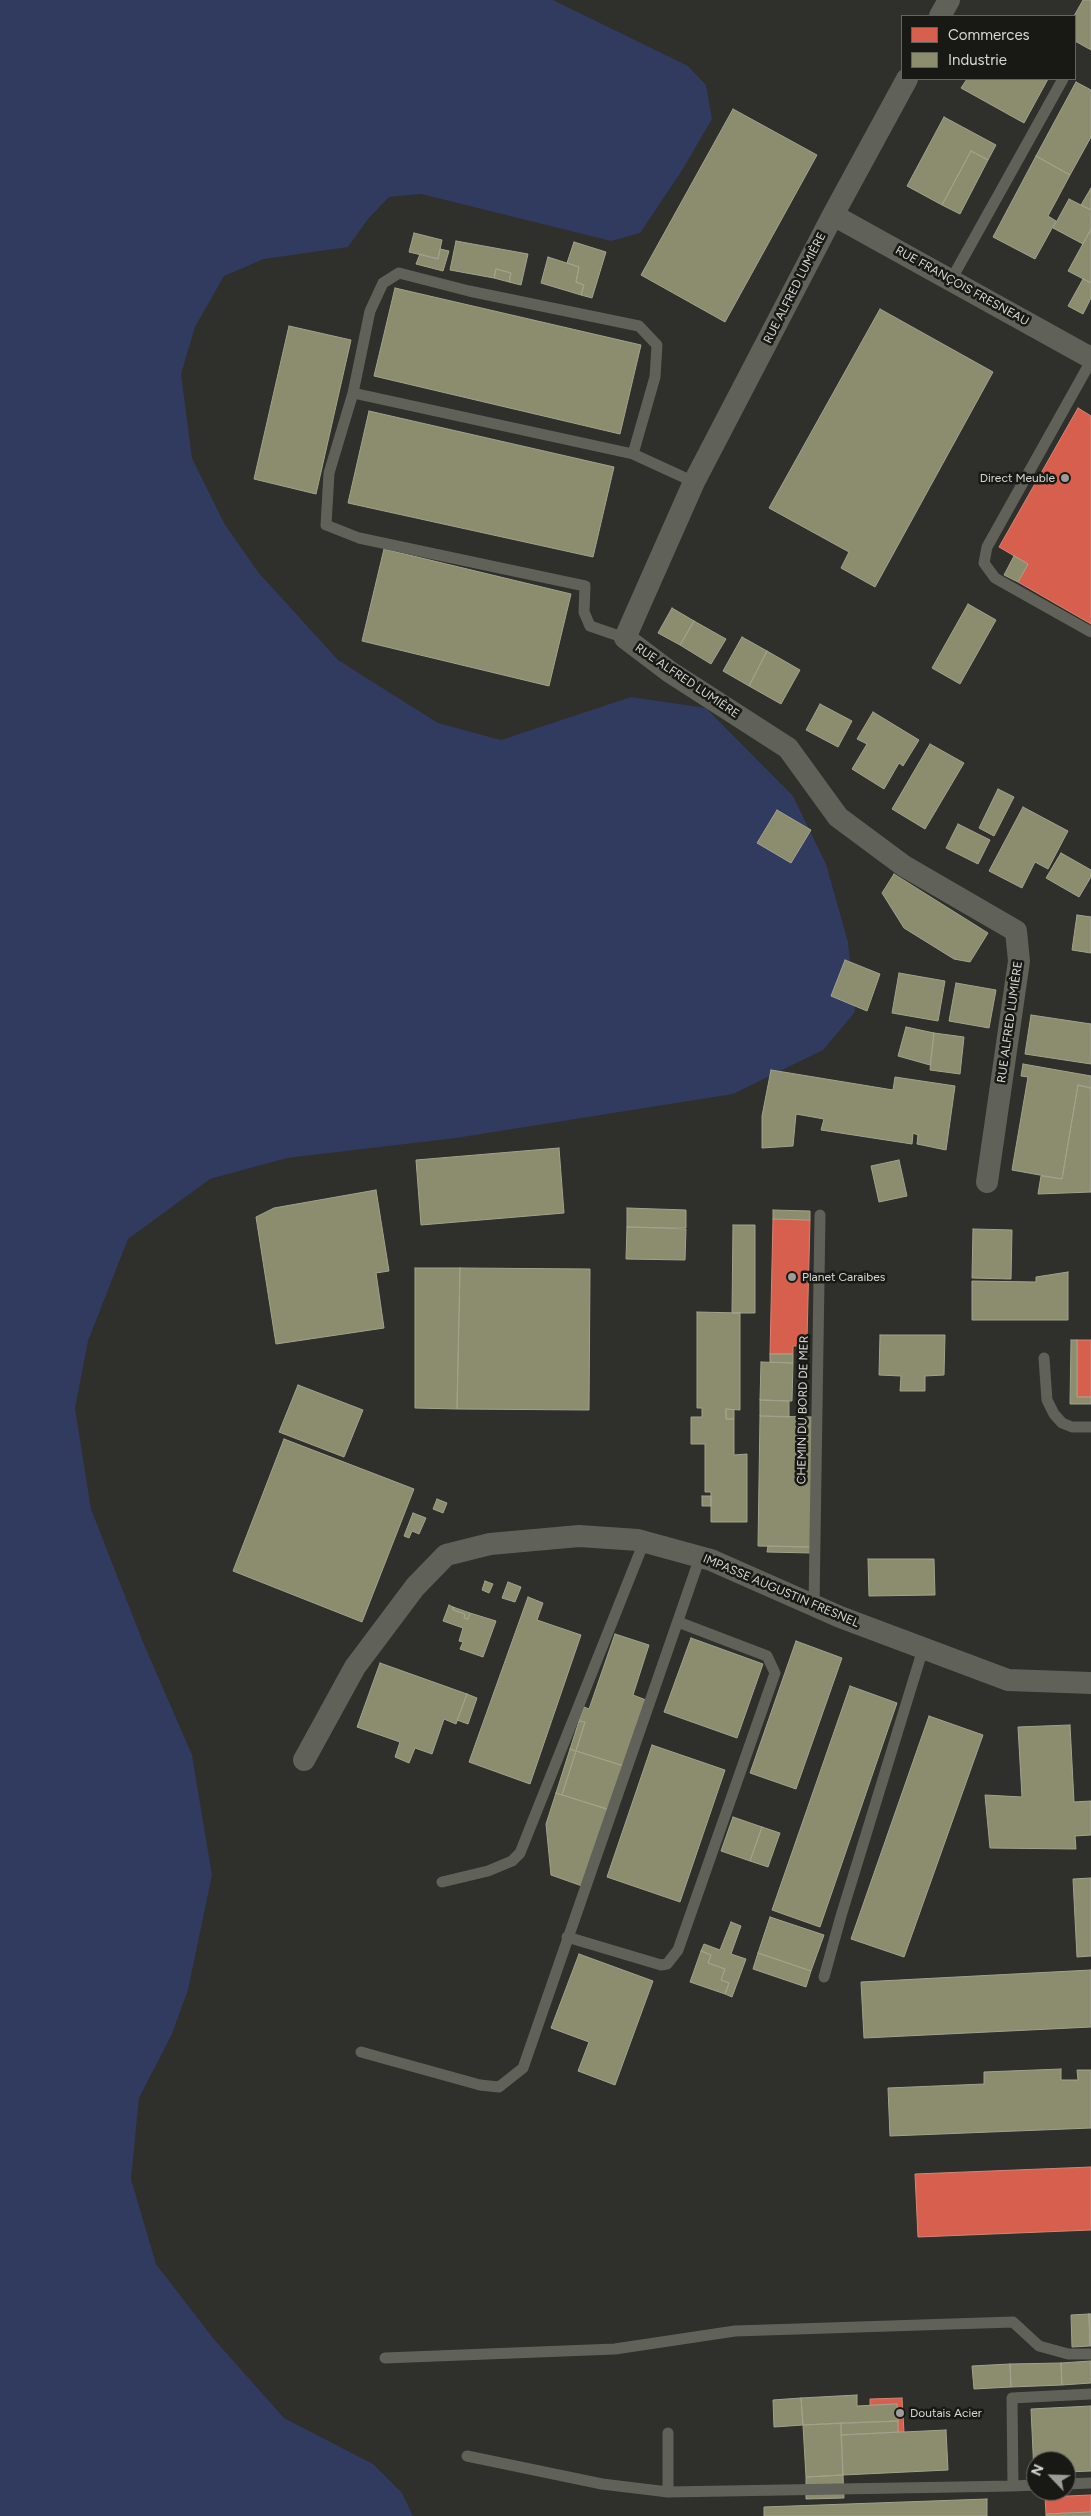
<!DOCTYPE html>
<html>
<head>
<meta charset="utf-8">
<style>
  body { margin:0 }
  #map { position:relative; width:1091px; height:2516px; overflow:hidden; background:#2f2f2b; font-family:Figtree,sans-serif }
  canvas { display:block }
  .legend { position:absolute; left:901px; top:15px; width:175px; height:65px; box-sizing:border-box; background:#181915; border:1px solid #646561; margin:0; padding:6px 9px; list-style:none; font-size:15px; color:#d7d8d3 }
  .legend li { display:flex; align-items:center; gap:10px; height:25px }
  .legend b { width:25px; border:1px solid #646561 }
  .north { position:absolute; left:1026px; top:2451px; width:50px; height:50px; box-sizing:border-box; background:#181915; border:1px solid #646561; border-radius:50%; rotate:294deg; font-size:14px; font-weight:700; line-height:20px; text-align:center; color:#d7d8d3 }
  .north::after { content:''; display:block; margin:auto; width:18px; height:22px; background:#9c9d98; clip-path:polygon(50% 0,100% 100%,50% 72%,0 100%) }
</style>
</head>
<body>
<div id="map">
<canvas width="1091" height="2516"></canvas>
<ul class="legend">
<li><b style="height:14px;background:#d6604d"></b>Commerces</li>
<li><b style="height:14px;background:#8c8c6e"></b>Industrie</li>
</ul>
<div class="north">N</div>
</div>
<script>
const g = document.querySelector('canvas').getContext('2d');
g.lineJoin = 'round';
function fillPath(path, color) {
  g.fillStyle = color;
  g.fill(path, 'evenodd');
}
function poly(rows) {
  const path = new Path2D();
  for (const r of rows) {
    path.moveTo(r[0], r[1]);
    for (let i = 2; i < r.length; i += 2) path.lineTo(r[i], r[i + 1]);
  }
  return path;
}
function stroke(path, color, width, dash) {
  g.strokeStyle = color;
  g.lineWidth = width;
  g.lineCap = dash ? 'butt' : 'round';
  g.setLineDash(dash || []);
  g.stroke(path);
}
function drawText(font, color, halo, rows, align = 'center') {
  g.font = font + ' Figtree,sans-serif';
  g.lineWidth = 5;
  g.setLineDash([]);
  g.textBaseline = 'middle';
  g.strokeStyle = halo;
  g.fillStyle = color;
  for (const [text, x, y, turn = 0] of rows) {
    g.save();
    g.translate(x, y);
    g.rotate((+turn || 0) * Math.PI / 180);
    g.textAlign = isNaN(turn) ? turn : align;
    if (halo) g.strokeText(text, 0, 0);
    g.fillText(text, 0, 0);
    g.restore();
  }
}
fillPath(poly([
  [0,0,553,0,688,66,706,85,712,119,681,172,640,233,611,241,421,194,389,197,368,219,348,247,264,259,224,276,195,327,181,374,192,458,224,523,258,572,338,660,438,723,501,740,631,697,706,708,793,796,826,864,848,942,855,1012,823,1050,733,1094,456,1138,287,1158,210,1179,128,1239,88,1341,75,1408,91,1509,143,1642,192,1755,212,1875,188,1990,171,2036,139,2098,131,2179,156,2264,213,2338,284,2418,373,2464,402,2493,413,2516,0,2516]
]), '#313a5f');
const shops = poly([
  [1078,408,1091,416,1091,624,1018,582,1028,564,999,547,1078,408],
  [773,1219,810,1220,807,1339,800,1339,800,1346,793,1346,793,1354,770,1354,773,1219],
  [1077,1340,1091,1340,1091,1397,1077,1397,1077,1340],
  [1091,2167,1091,2230,918,2237,915,2174,1091,2167],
  [902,2398,904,2432,898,2432,897,2404,870,2405,870,2399,902,2398],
  [1091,2495,1091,2512,1046,2514,1045,2497,1091,2495]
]);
fillPath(shops, '#d6604d');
stroke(shops, '#d68475', 1);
const industry = poly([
  [1083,0,1091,0,1091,50,1075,41,1074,16,1083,0],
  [967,79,1048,79,1024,123,961,88,967,79],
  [1076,82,1091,90,1091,137,1070,175,1036,156,1076,82],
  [733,109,817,155,725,322,641,275,733,109],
  [944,117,996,145,988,160,971,151,942,205,907,186,944,117],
  [971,151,988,160,960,214,942,205,971,151],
  [1036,156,1070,175,1048,216,1056,221,1035,259,993,237,1036,156],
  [1091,188,1091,210,1081,205,1091,188],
  [1069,199,1091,210,1091,229,1083,244,1053,228,1069,199],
  [1091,229,1091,283,1068,271,1091,229],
  [414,233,442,240,438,259,409,252,414,233],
  [456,241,528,254,521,285,509,282,511,273,496,269,494,278,450,270,456,241],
  [574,242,606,252,592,298,581,295,584,285,576,282,579,267,567,263,574,242],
  [440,249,449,251,443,271,416,264,420,254,438,259,440,249],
  [548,257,579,267,576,282,584,285,581,295,541,283,548,257],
  [496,269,511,273,509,282,494,278,496,269],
  [1083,279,1091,283,1091,298,1083,314,1068,306,1083,279],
  [395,288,641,345,620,434,374,376,395,288],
  [880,309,993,372,875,587,841,568,849,552,769,508,880,309],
  [289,326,351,340,316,494,254,479,289,326],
  [369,411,614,467,593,557,348,503,369,411],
  [384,549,571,594,549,686,362,641,384,549],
  [1014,556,1028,564,1018,582,1004,575,1014,556],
  [968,604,996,620,960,684,932,668,968,604],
  [672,608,694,621,680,645,658,633,672,608],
  [694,621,726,639,711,664,680,645,694,621],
  [742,637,767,651,749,686,723,671,742,637],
  [767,651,800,670,781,704,749,686,767,651],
  [820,704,852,721,838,747,806,730,820,704],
  [873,712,919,740,903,766,899,763,884,789,852,769,867,744,857,739,873,712],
  [930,744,964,763,925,829,892,809,930,744],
  [998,789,1014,797,994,836,979,828,998,789],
  [1023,807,1068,831,1048,869,1035,862,1022,888,989,871,1023,807],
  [777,810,811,830,791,863,757,843,777,810],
  [958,824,990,840,978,864,946,848,958,824],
  [1061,853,1091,870,1091,877,1079,897,1046,878,1061,853],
  [894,874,988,933,970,962,954,959,904,928,882,893,894,874],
  [1077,915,1091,917,1091,953,1072,950,1077,915],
  [845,960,880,974,867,1011,831,996,845,960],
  [899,973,945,981,938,1021,892,1013,899,973],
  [956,983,996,990,989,1028,949,1021,956,983],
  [1031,1015,1091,1024,1091,1064,1025,1054,1031,1015],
  [906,1027,934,1033,930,1065,898,1056,906,1027],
  [934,1033,964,1037,960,1074,930,1070,934,1033],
  [1023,1064,1091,1076,1091,1088,1078,1085,1062,1179,1012,1170,1028,1077,1021,1076,1023,1064],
  [771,1070,893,1090,895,1077,955,1086,946,1150,917,1144,918,1135,913,1133,912,1144,821,1130,824,1119,796,1114,793,1146,762,1148,762,1116,771,1070],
  [1078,1085,1091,1088,1091,1192,1038,1194,1041,1176,1062,1179,1078,1085],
  [559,1148,564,1213,421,1225,416,1160,559,1148],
  [899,1160,907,1196,879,1202,871,1166,899,1160],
  [376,1190,389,1271,376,1273,384,1328,276,1344,256,1217,274,1208,376,1190],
  [627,1208,686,1210,686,1228,627,1227,627,1208],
  [773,1210,810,1211,810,1220,773,1219,773,1210],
  [733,1225,755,1225,755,1313,732,1313,733,1225],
  [627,1227,686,1229,685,1260,626,1259,627,1227],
  [973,1229,1012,1230,1011,1279,972,1278,973,1229],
  [415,1268,460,1268,457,1409,415,1408,415,1268],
  [460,1268,590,1269,589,1410,457,1409,460,1268],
  [1068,1272,1068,1320,972,1320,972,1281,1036,1282,1036,1277,1068,1272],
  [697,1312,740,1313,740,1410,726,1409,726,1419,734,1419,734,1455,747,1454,747,1522,711,1522,711,1492,705,1492,705,1444,691,1444,691,1417,702,1417,702,1408,697,1408,697,1312],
  [880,1335,945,1335,944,1375,925,1376,925,1391,900,1391,901,1376,879,1375,880,1335],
  [800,1339,807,1339,807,1346,800,1346,800,1339],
  [1071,1340,1077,1340,1077,1397,1091,1397,1091,1404,1070,1404,1071,1340],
  [770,1354,793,1354,793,1363,770,1362,770,1354],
  [761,1362,793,1363,792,1401,760,1400,761,1362],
  [298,1385,363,1410,344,1457,279,1432,298,1385],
  [760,1400,789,1401,789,1417,760,1416,760,1400],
  [726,1409,734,1410,734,1419,726,1419,726,1409],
  [760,1416,814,1417,811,1547,758,1546,760,1416],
  [284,1439,414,1489,362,1622,233,1571,284,1439],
  [702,1496,711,1496,711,1506,702,1506,702,1496],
  [437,1499,447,1503,443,1513,433,1509,437,1499],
  [413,1513,426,1518,419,1534,412,1531,409,1538,404,1536,413,1513],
  [768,1546,811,1547,811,1553,767,1552,768,1546],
  [868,1559,934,1559,935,1595,869,1596,868,1559],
  [485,1581,493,1584,489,1593,482,1590,485,1581],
  [508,1582,521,1587,515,1602,502,1598,508,1582],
  [528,1597,543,1603,537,1620,581,1635,530,1784,469,1762,528,1597],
  [449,1605,453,1607,453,1610,465,1614,464,1618,468,1619,470,1613,496,1621,483,1657,460,1649,463,1642,459,1641,463,1628,443,1621,449,1605],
  [453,1607,470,1613,468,1619,464,1618,465,1614,453,1610,453,1607],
  [615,1634,649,1645,633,1695,646,1700,624,1766,576,1751,585,1722,579,1721,584,1707,589,1709,615,1634],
  [691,1638,763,1664,737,1738,664,1712,691,1638],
  [796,1641,842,1658,796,1789,750,1773,796,1641],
  [380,1663,467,1694,456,1724,444,1719,432,1754,415,1748,409,1763,395,1757,400,1742,357,1727,380,1663],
  [850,1686,897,1703,820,1927,772,1910,850,1686],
  [467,1694,477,1698,468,1724,457,1720,467,1694],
  [929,1716,983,1735,904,1957,851,1939,929,1716],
  [579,1721,585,1722,576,1751,570,1749,579,1721],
  [1070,1725,1074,1802,1091,1801,1091,1835,1075,1836,1076,1849,990,1848,985,1795,1022,1797,1018,1727,1070,1725],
  [652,1745,725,1770,680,1902,607,1877,652,1745],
  [570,1749,576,1751,562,1795,556,1793,570,1749],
  [576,1751,624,1766,610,1810,562,1795,576,1751],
  [556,1793,610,1810,582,1886,551,1875,546,1824,556,1793],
  [733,1817,762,1827,750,1861,721,1851,733,1817],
  [762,1827,780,1833,768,1867,750,1861,762,1827],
  [1091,1878,1091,1956,1077,1957,1073,1879,1091,1878],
  [770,1917,824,1935,811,1971,758,1953,770,1917],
  [731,1922,741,1926,731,1954,746,1959,732,1997,725,1994,729,1983,721,1980,725,1969,708,1963,711,1955,701,1951,704,1944,720,1950,731,1922],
  [701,1951,711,1955,708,1963,725,1969,721,1980,729,1983,725,1994,690,1982,701,1951],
  [758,1953,811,1971,806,1987,753,1969,758,1953],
  [579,1954,653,1981,615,2085,578,2071,589,2042,551,2028,579,1954],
  [1091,1970,1091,2027,864,2038,861,1982,1091,1970],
  [1061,2069,1061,2080,1078,2080,1077,2070,1091,2070,1091,2128,890,2136,888,2088,984,2084,984,2072,1061,2069],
  [1089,2314,1090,2346,1072,2347,1071,2315,1089,2314],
  [1089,2314,1091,2314,1091,2346,1090,2346,1089,2314],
  [1091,2361,1091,2383,1062,2385,1061,2363,1091,2361],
  [1061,2363,1062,2385,1011,2387,1010,2364,1061,2363],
  [1010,2364,1011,2387,974,2389,972,2366,1010,2364],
  [857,2395,857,2406,897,2404,898,2421,803,2425,801,2398,857,2395],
  [801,2398,803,2425,774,2427,773,2400,801,2398],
  [1091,2406,1091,2471,1066,2472,1066,2461,1036,2461,1036,2473,1034,2473,1031,2409,1091,2406],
  [898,2421,898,2432,841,2435,841,2423,898,2421],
  [841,2423,843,2475,806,2477,803,2425,841,2423],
  [946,2430,948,2470,843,2475,841,2435,946,2430],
  [843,2475,844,2498,806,2499,806,2477,843,2475],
  [987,2499,987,2516,764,2516,764,2507,987,2499],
  [1091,2512,1091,2516,1046,2516,1046,2514,1091,2512]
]);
fillPath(industry, '#8c8c6e');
stroke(industry, '#a2a38c', 1);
stroke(poly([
  [951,280,1063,79],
  [1091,361,987,547,984,563,995,578,1091,632],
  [353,393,633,454,694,482],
  [625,638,590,626,584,612,585,586,359,538,326,525,329,473,353,393,370,311,383,283,399,273,469,291,639,326,657,345,655,377,633,454],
  [1044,1358,1047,1400,1054,1414,1062,1423,1072,1427,1091,1427],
  [814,1605,820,1215],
  [442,1882,488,1871,512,1861,520,1853,644,1542],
  [567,1937,661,1965,667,1964,678,1950,775,1673,767,1656,678,1622],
  [824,1977,841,1916,923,1649],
  [361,2052,480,2085,499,2087,523,2068,700,1557],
  [385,2358,615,2349,735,2331,1013,2322,1039,2346,1068,2354,1091,2354],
  [668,2433,668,2492],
  [467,2456,602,2484,668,2492,1013,2486],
  [1066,2484,1091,2483],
  [1036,2485,1013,2486,1012,2398,1091,2394]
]), '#606158', 11);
stroke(poly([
  [940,16,949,0],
  [907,79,833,215,694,482,625,638,670,672,788,748,838,817,904,866,1016,931,1019,961,987,1182],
  [833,215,1091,358],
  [304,1760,355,1667,415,1587,446,1555,490,1544,579,1536,638,1540,711,1560,840,1617,1008,1680,1091,1683]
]), '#606158', 22);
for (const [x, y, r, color] of [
  [1065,478,5,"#9c9d98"],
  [792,1277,5,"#9c9d98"],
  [900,2413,5,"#9c9d98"]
]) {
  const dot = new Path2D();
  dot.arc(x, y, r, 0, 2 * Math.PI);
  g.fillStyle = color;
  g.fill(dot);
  stroke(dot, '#181915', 2);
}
drawText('12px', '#d7d8d3', '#181915', [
  ["RUE FRANÇOIS FRESNEAU",962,286,29],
  ["RUE ALFRED LUMIÈRE",795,288,-63],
  ["RUE ALFRED LUMIÈRE",687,681,34],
  ["RUE ALFRED LUMIÈRE",1010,1022,-82],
  ["CHEMIN DU BORD DE MER",803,1410,-89],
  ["IMPASSE AUGUSTIN FRESNEL",781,1591,23]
]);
drawText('12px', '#d7d8d3', '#181915', [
  ["Direct Meuble",1055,478,"right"],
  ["Planet Caraibes",802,1277],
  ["Doutais Acier",910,2413]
], 'left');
</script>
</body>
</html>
